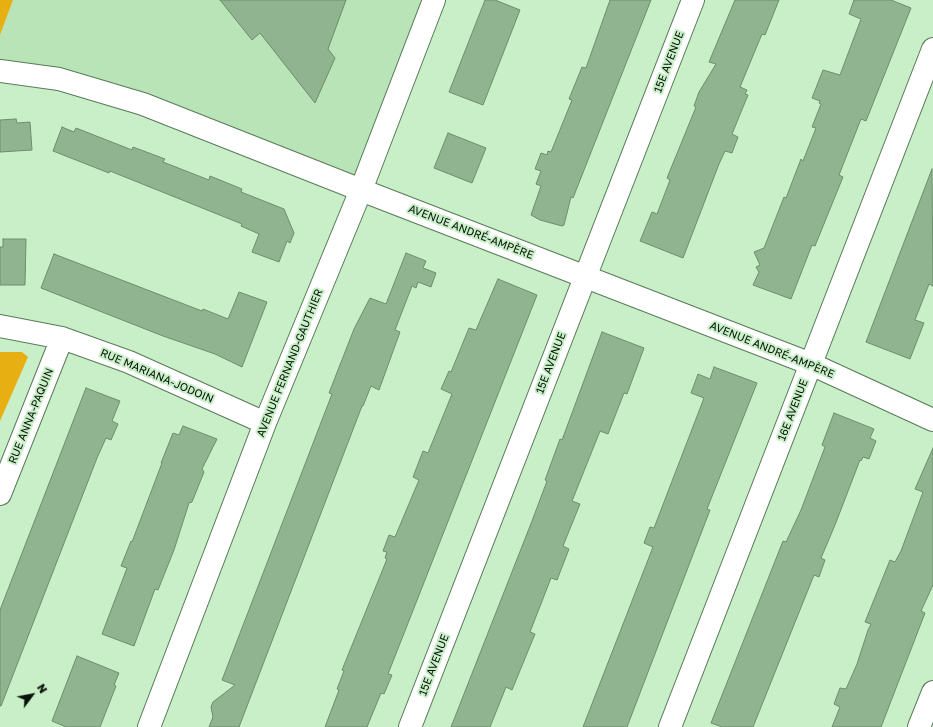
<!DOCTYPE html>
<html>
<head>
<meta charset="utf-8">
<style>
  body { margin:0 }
  #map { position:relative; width:933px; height:727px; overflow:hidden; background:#c9efc8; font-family:"Golos Text",sans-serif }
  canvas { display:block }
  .north { position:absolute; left:12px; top:675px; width:40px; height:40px; -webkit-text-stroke:3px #c9efc8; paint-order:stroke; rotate:58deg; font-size:11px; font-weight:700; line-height:16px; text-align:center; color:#071408 }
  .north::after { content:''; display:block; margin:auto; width:14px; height:18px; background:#071408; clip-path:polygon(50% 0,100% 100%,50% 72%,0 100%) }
</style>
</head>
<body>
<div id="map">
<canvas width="933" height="727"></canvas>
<div class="north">N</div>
</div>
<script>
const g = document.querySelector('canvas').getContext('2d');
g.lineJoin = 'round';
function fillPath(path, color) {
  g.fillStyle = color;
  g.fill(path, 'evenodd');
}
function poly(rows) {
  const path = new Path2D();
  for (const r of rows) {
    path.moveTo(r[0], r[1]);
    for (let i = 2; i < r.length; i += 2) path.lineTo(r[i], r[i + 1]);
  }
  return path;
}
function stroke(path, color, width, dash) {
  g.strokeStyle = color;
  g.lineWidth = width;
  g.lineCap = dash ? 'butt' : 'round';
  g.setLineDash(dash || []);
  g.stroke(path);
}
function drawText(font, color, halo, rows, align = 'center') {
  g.font = font + ' "Golos Text",sans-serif';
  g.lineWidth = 4;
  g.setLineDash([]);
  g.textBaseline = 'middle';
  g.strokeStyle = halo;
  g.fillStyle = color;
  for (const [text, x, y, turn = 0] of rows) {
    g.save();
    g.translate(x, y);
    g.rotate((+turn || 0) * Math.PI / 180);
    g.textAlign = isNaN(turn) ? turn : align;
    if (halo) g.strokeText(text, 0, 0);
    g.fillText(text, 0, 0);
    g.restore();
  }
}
fillPath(poly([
  [13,0,434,0,361,190,143,104,0,71,0,35]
]), '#b9e4b8');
fillPath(poly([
  [0,0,13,0,0,35],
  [0,352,22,352,28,357,0,421]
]), '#e7af12');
const building = poly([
  [220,0,346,0,328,49,335,58,315,103,260,33,252,40,220,0],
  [485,0,495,0,520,10,483,105,449,92,485,0],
  [610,0,651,0,573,198,571,197,564,225,562,226,540,220,531,215,541,186,536,184,541,171,535,169,541,153,547,155,548,151,551,152,572,100,569,99,582,67,586,68,610,0],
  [735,0,779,0,765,35,762,34,740,87,747,90,745,94,748,95,732,134,738,137,732,153,725,151,719,164,683,258,640,241,652,212,657,214,670,180,667,178,696,107,694,106,699,92,716,64,709,62,735,0],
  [854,0,891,0,911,8,866,121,861,119,839,175,843,177,815,246,812,245,791,299,753,285,759,272,756,267,760,265,754,252,764,248,784,197,786,198,801,159,803,161,816,128,812,127,821,104,819,103,820,101,812,98,823,70,840,75,861,19,849,14,854,0],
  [16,119,17,123,30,122,32,150,0,152,0,120,16,119],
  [62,127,74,132,76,128,132,150,133,147,165,159,163,162,209,180,210,176,242,189,241,192,284,209,294,233,290,243,287,241,279,262,252,252,259,234,241,226,242,224,110,171,109,173,53,151,62,127],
  [448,133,486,148,472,183,434,168,448,133],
  [932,169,933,286,929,284,915,320,924,323,910,359,866,342,932,169],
  [3,239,26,239,25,285,0,285,0,247,3,247,3,239],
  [406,253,426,261,423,268,436,273,431,287,418,282,416,288,412,286,395,330,400,332,379,390,371,386,363,406,362,406,239,727,209,727,213,717,211,707,213,702,235,685,222,680,332,394,329,393,354,329,370,298,386,304,406,253],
  [54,254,202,311,203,309,228,319,239,292,267,302,242,367,215,354,163,336,41,288,54,254],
  [498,279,537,295,388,674,392,675,384,694,381,693,367,727,325,727,339,690,337,689,344,671,342,670,387,559,385,558,387,552,383,551,389,535,395,537,419,480,413,477,423,451,428,453,452,394,441,389,449,371,451,372,469,328,476,330,498,279],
  [602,332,644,348,627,394,624,393,608,434,600,431,572,501,580,504,563,546,569,549,557,580,551,578,530,632,535,634,512,690,506,687,490,727,451,727,532,521,547,481,545,480,560,439,562,440,602,332],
  [714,367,757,383,707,509,710,510,627,727,583,727,653,547,644,543,650,527,654,528,704,398,691,393,698,374,710,379,714,367],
  [86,388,120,401,112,421,118,424,111,440,106,438,97,458,1,706,0,706,0,610,86,388],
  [834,413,874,429,870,438,876,441,869,459,863,457,861,461,860,460,835,525,821,558,825,560,819,577,814,575,753,727,722,727,711,723,783,541,786,542,801,510,825,447,822,445,834,413],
  [183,426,217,439,202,469,204,472,192,502,189,503,174,550,158,590,155,589,134,646,102,634,127,568,121,566,131,541,132,542,162,463,161,463,173,433,179,435,183,426],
  [933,448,933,585,921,611,925,613,881,727,832,727,840,707,834,704,840,688,846,689,857,664,868,630,871,624,865,622,890,560,895,562,901,551,923,492,915,489,933,448],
  [77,656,119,673,114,685,116,686,100,727,66,727,52,721,77,656]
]);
fillPath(building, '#90b490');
stroke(building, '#6b8e6b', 1);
const minor = poly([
  [0,326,62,338,129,362,265,423],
  [0,494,62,338],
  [149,727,265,423,361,190,434,0],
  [410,727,693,0],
  [670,727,933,49],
  [919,727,933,692]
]);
const tertiary = poly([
  [0,71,59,79,143,104,361,190,811,364,933,420]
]);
stroke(minor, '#587a58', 24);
stroke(tertiary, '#587a58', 24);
stroke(minor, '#fff', 22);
stroke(tertiary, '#fff', 22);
drawText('11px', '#071408', '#c9efc8', [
  ["15E AVENUE",669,62,-69],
  ["AVENUE ANDRÉ-AMPÈRE",471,232,21],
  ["AVENUE ANDRÉ-AMPÈRE",772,350,22],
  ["AVENUE FERNAND-GAUTHIER",290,363,-68],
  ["15E AVENUE",551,363,-69],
  ["RUE MARIANA-JODOIN",157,376,23],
  ["16E AVENUE",793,410,-69],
  ["RUE ANNA-PAQUIN",31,416,-68],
  ["15E AVENUE",434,665,-69]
]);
</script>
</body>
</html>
